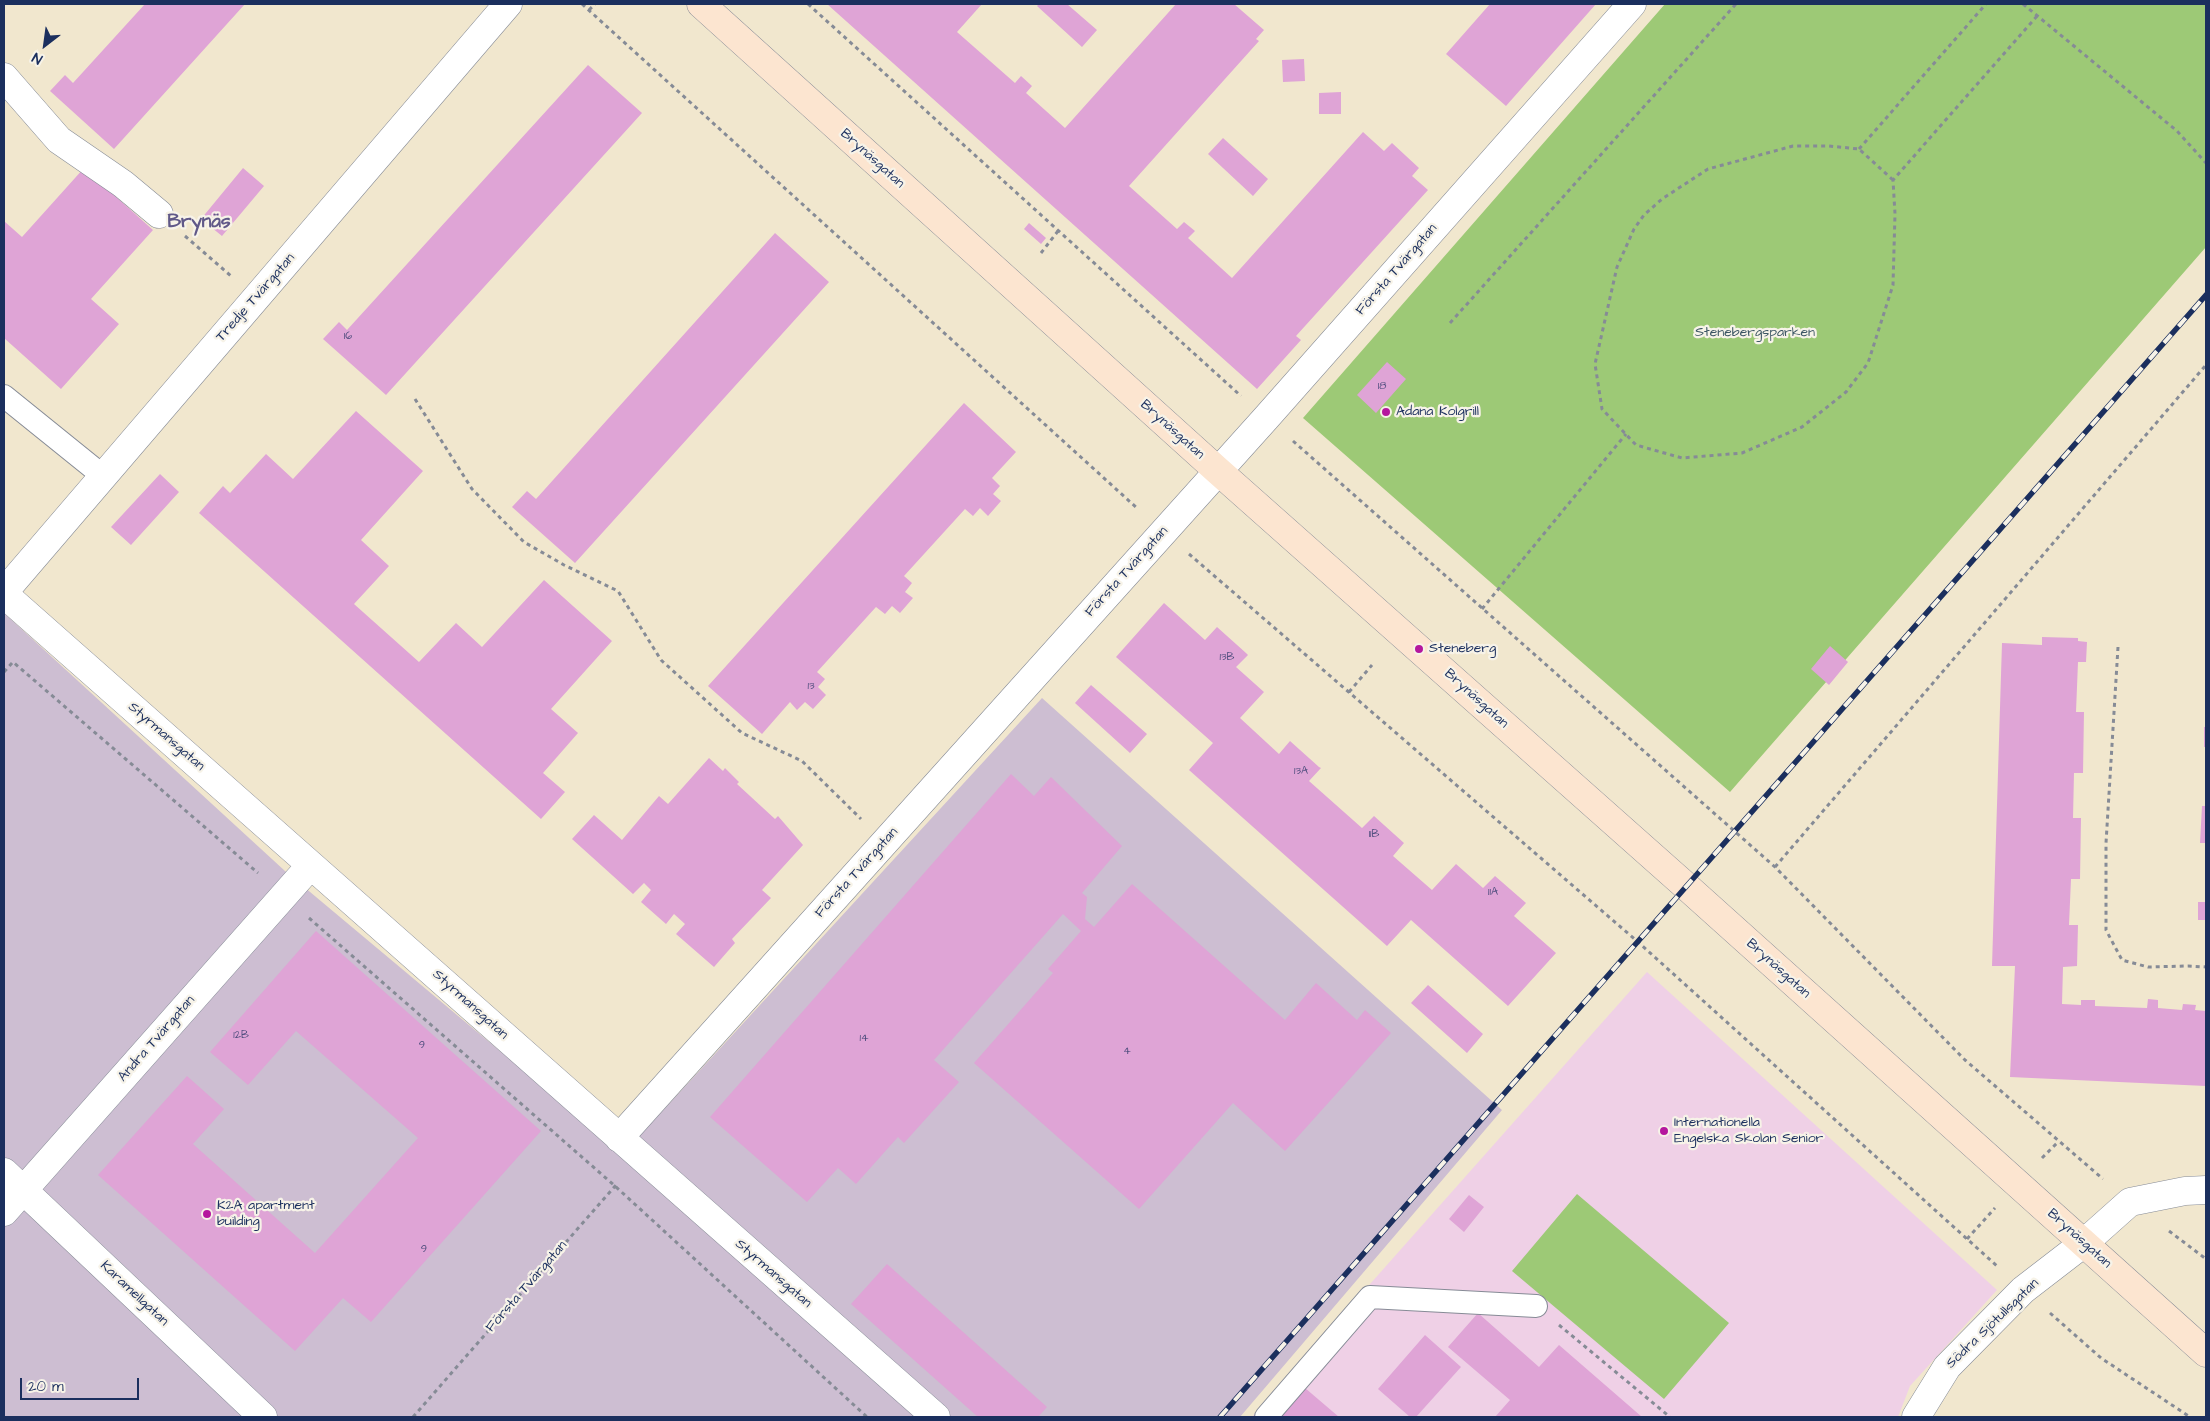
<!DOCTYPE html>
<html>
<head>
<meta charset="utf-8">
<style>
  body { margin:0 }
  #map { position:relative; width:2210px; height:1421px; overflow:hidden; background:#f1e7ce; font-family:"Architects Daughter",sans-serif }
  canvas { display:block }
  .frame { position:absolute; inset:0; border:5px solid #1b2f5e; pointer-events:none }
  .north { position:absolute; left:20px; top:20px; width:50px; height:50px; -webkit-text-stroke:4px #f7f3e8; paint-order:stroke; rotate:210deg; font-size:14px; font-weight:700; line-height:20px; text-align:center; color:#1b2f5e }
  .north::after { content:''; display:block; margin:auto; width:18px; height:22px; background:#1b2f5e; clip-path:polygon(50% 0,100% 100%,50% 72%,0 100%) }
  .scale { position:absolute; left:20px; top:1378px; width:119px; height:22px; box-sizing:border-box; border:2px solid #1b2f5e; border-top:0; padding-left:6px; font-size:15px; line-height:18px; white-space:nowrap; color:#1b2f5e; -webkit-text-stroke:4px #f7f3e8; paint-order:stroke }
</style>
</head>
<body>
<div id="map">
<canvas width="2210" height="1421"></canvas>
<div class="frame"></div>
<div class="north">N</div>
<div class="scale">20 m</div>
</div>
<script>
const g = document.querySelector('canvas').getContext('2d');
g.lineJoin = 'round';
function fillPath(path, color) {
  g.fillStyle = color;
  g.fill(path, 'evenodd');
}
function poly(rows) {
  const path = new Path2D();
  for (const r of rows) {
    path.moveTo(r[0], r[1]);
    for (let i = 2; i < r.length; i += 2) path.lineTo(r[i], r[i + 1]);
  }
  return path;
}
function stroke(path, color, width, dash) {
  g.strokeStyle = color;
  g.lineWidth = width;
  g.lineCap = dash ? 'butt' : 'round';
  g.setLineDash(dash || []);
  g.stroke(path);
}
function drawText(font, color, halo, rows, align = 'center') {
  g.font = font + ' "Architects Daughter",sans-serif';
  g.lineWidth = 4.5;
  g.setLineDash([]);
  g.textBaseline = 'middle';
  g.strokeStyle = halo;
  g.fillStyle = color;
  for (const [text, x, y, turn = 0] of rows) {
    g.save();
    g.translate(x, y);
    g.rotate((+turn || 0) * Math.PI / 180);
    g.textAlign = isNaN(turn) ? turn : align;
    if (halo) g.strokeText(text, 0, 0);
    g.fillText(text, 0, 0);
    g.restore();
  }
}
fillPath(poly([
  [1647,972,1997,1290,1910,1386,1898,1417,1252,1417]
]), '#efd0e6');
fillPath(poly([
  [4,613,285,871,623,1154,1042,698,1502,1110,1240,1417,4,1417]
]), '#cdbed2');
fillPath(poly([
  [1665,4,2206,4,2206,247,1730,792,1303,418],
  [1577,1194,1729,1323,1664,1399,1512,1271]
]), '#9dc976');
fillPath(poly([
  [145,4,245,4,114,149,50,91,65,75,73,83],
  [827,4,982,4,957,32,1015,83,1021,76,1032,86,1026,93,1065,128,1176,4,1234,4,1264,30,1256,39,1259,41,1129,186,1177,229,1184,222,1195,231,1188,238,1232,278,1363,132,1384,151,1392,143,1419,168,1412,176,1428,190,1296,336,1301,340,1257,389],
  [1039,4,1067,4,1097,30,1082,47,1037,6],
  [1490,4,1596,4,1506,106,1446,54],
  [1304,59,1305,81,1283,82,1282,60],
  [588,65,642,113,386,395,323,339,339,322,347,330],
  [1341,92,1341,114,1319,114,1319,93],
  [1223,138,1268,179,1253,196,1208,154],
  [84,168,153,230,91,299,119,324,61,389,4,338,4,221,22,237],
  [243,168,264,186,222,236,201,219],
  [1029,223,1046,238,1041,244,1024,229],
  [775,233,829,282,575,563,512,507,527,491,536,499],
  [1387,362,1406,379,1376,413,1357,395],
  [964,403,1016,452,992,478,1000,486,993,494,1001,501,988,516,980,508,973,516,965,509,904,576,912,583,905,592,913,598,900,613,892,606,885,614,876,607,817,672,825,679,818,687,826,695,813,709,805,702,797,710,790,702,762,734,708,686],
  [356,411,423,471,361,540,389,566,354,604,419,662,456,623,482,647,544,580,612,641,551,709,578,733,543,773,565,792,541,819,199,513,223,486,230,493,266,454,293,479],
  [160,474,179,492,131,545,111,527],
  [1164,603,1205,640,1217,627,1246,653,1248,655,1236,667,1264,692,1240,718,1279,754,1290,741,1319,767,1321,768,1309,781,1362,828,1374,816,1404,843,1393,856,1432,890,1456,864,1483,888,1495,876,1526,903,1514,916,1556,953,1508,1006,1411,920,1387,946,1189,770,1213,743,1116,657],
  [2042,637,2078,638,2078,641,2087,642,2086,662,2078,662,2076,712,2084,712,2083,773,2074,773,2073,818,2081,818,2080,879,2071,879,2069,925,2078,925,2077,966,2063,967,2062,1004,2081,1005,2081,1000,2095,1000,2095,1006,2147,1008,2148,999,2158,1000,2158,1008,2182,1010,2183,1004,2196,1005,2195,1010,2206,1011,2206,1086,2010,1077,2015,966,1992,966,2002,643,2042,645],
  [1830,646,1848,662,1829,685,1811,669],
  [1091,685,1147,734,1130,753,1075,703],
  [2204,727,2206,727,2206,747,2204,747],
  [709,758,723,771,725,768,739,782,737,784,775,819,778,816,803,845,762,890,771,898,732,939,735,943,714,967,676,934,685,924,674,914,666,924,641,902,651,890,644,883,633,894,572,839,594,815,622,840,659,796,668,804],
  [1011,774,1034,796,1051,777,1122,846,1082,893,1087,897,1085,919,1094,927,1132,884,1285,1020,1316,983,1357,1020,1365,1010,1391,1033,1285,1151,1233,1103,1139,1209,974,1063,1053,973,1048,969,1081,931,1063,914,934,1060,959,1082,904,1143,898,1137,856,1184,838,1168,807,1202,710,1117],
  [2202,806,2206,806,2206,843,2200,843],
  [2198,902,2206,902,2206,920,2198,920],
  [316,931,541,1131,371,1322,343,1298,295,1351,98,1175,187,1076,224,1109,193,1144,315,1253,418,1138,296,1031,248,1085,210,1052],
  [1428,985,1483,1034,1467,1053,1411,1003],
  [1469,1195,1484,1207,1464,1232,1449,1219],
  [887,1264,1047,1407,1038,1417,978,1417,851,1304],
  [1478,1313,1539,1367,1559,1345,1642,1417,1495,1417,1510,1400,1448,1347],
  [1425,1335,1461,1367,1416,1417,1410,1417,1378,1389],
  [1305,1388,1339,1417,1280,1417]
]), '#dfa4d6');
const lane = poly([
  [4,396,103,476],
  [1266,1417,1370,1297,1536,1306]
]);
const street = poly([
  [4,77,59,140,123,184,159,214],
  [4,592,508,4],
  [4,594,936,1417],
  [619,1138,1266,418,1632,4],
  [4,1172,263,1417],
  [4,1212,311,865],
  [1916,1417,1947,1367,2023,1290,2084,1243,2130,1202,2185,1191,2206,1190]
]);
const secondary = poly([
  [701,4,1217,470,1687,887,2206,1353]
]);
stroke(lane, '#868b96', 24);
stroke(street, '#868b96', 29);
stroke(secondary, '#868b96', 29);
stroke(poly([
  [582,4,1138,509],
  [808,4,1241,396],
  [2023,4,2177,131,2206,163],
  [589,10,595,4],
  [1859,149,1986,4],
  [1893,180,1859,149,1829,146,1793,146,1708,169,1662,199,1644,215,1634,229,1617,267,1595,364,1602,409,1636,445,1682,458,1742,453,1802,427,1846,392,1868,363,1893,285,1895,214,1893,180,2037,16],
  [185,236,231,276],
  [1041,253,1058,231],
  [1450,323,1736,4],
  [415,399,472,489,524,542,564,565,618,591,661,660,742,733,802,761,861,819],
  [1293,441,1775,867,1965,1060,2103,1179],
  [1189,554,1638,942,1997,1266],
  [1482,609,1626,434],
  [2118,647,2106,843,2106,930,2122,960,2148,967,2188,966,2206,967],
  [4,672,13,662,258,873],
  [1349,692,1372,665],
  [1775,867,2206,365],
  [309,918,615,1186,867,1417],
  [2042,1158,2059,1141],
  [2169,1231,2206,1259],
  [1967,1239,1995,1208],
  [2050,1313,2101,1358,2190,1417],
  [1559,1325,1670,1417],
  [413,1417,616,1185]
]), '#868b96', 3, [4, 4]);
stroke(lane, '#fff', 22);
stroke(street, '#fff', 28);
stroke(secondary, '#fce5d0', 28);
const rail = poly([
  [1220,1417,2206,295]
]);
stroke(rail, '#1b2f5e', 5.5);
stroke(rail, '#f7f3e8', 4, [11]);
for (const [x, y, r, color] of [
  [1386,412,5,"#b5179e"],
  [1419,649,5,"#b5179e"],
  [1664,1131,5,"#b5179e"],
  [207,1214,5,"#b5179e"]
]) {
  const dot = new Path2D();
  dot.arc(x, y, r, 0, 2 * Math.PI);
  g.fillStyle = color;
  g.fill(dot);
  stroke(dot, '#f7f3e8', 2);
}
drawText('11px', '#4c4c7c', null, [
  ["16",348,337],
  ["18",1382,387],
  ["13B",1227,658],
  ["13",811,687],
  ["13A",1301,772],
  ["11B",1374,835],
  ["11A",1493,893],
  ["12B",241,1036],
  ["14",864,1039],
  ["9",422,1046],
  ["4",1127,1052],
  ["9",424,1250]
]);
drawText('14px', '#1b2f5e', '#f7f3e8', [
  ["Brynäsgatan",872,159,42],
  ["Första Tvärgatan",1397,270,-49],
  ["Tredje Tvärgatan",256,298,-49],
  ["Brynäsgatan",1172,430,42],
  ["Första Tvärgatan",1127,572,-48],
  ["Brynäsgatan",1476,699,42],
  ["Styrmansgatan",166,737,41],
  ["Första Tvärgatan",857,873,-48],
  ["Brynäsgatan",1778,969,42],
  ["Styrmansgatan",470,1005,42],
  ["Andra Tvärgatan",157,1039,-49],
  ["Brynäsgatan",2079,1239,42],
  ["Styrmansgatan",773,1274,41],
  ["Första Tvärgatan",527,1287,-49],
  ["Karamellgatan",134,1294,43],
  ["Södra Sjötullsgatan",1993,1324,-44]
]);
drawText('14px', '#3c5664', '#f7f3e8', [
  ["Stenebergsparken",1755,333]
]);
drawText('14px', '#1b2f5e', '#f7f3e8', [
  ["Adana Kolgrill",1396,412],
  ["Steneberg",1429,649],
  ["Internationella",1674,1123],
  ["Engelska Skolan Senior",1674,1139],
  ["K2A apartment",217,1206],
  ["building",217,1222]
], 'left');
drawText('bold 19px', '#605888', '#f7f3e8', [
  ["Brynäs",199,223]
]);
</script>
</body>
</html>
